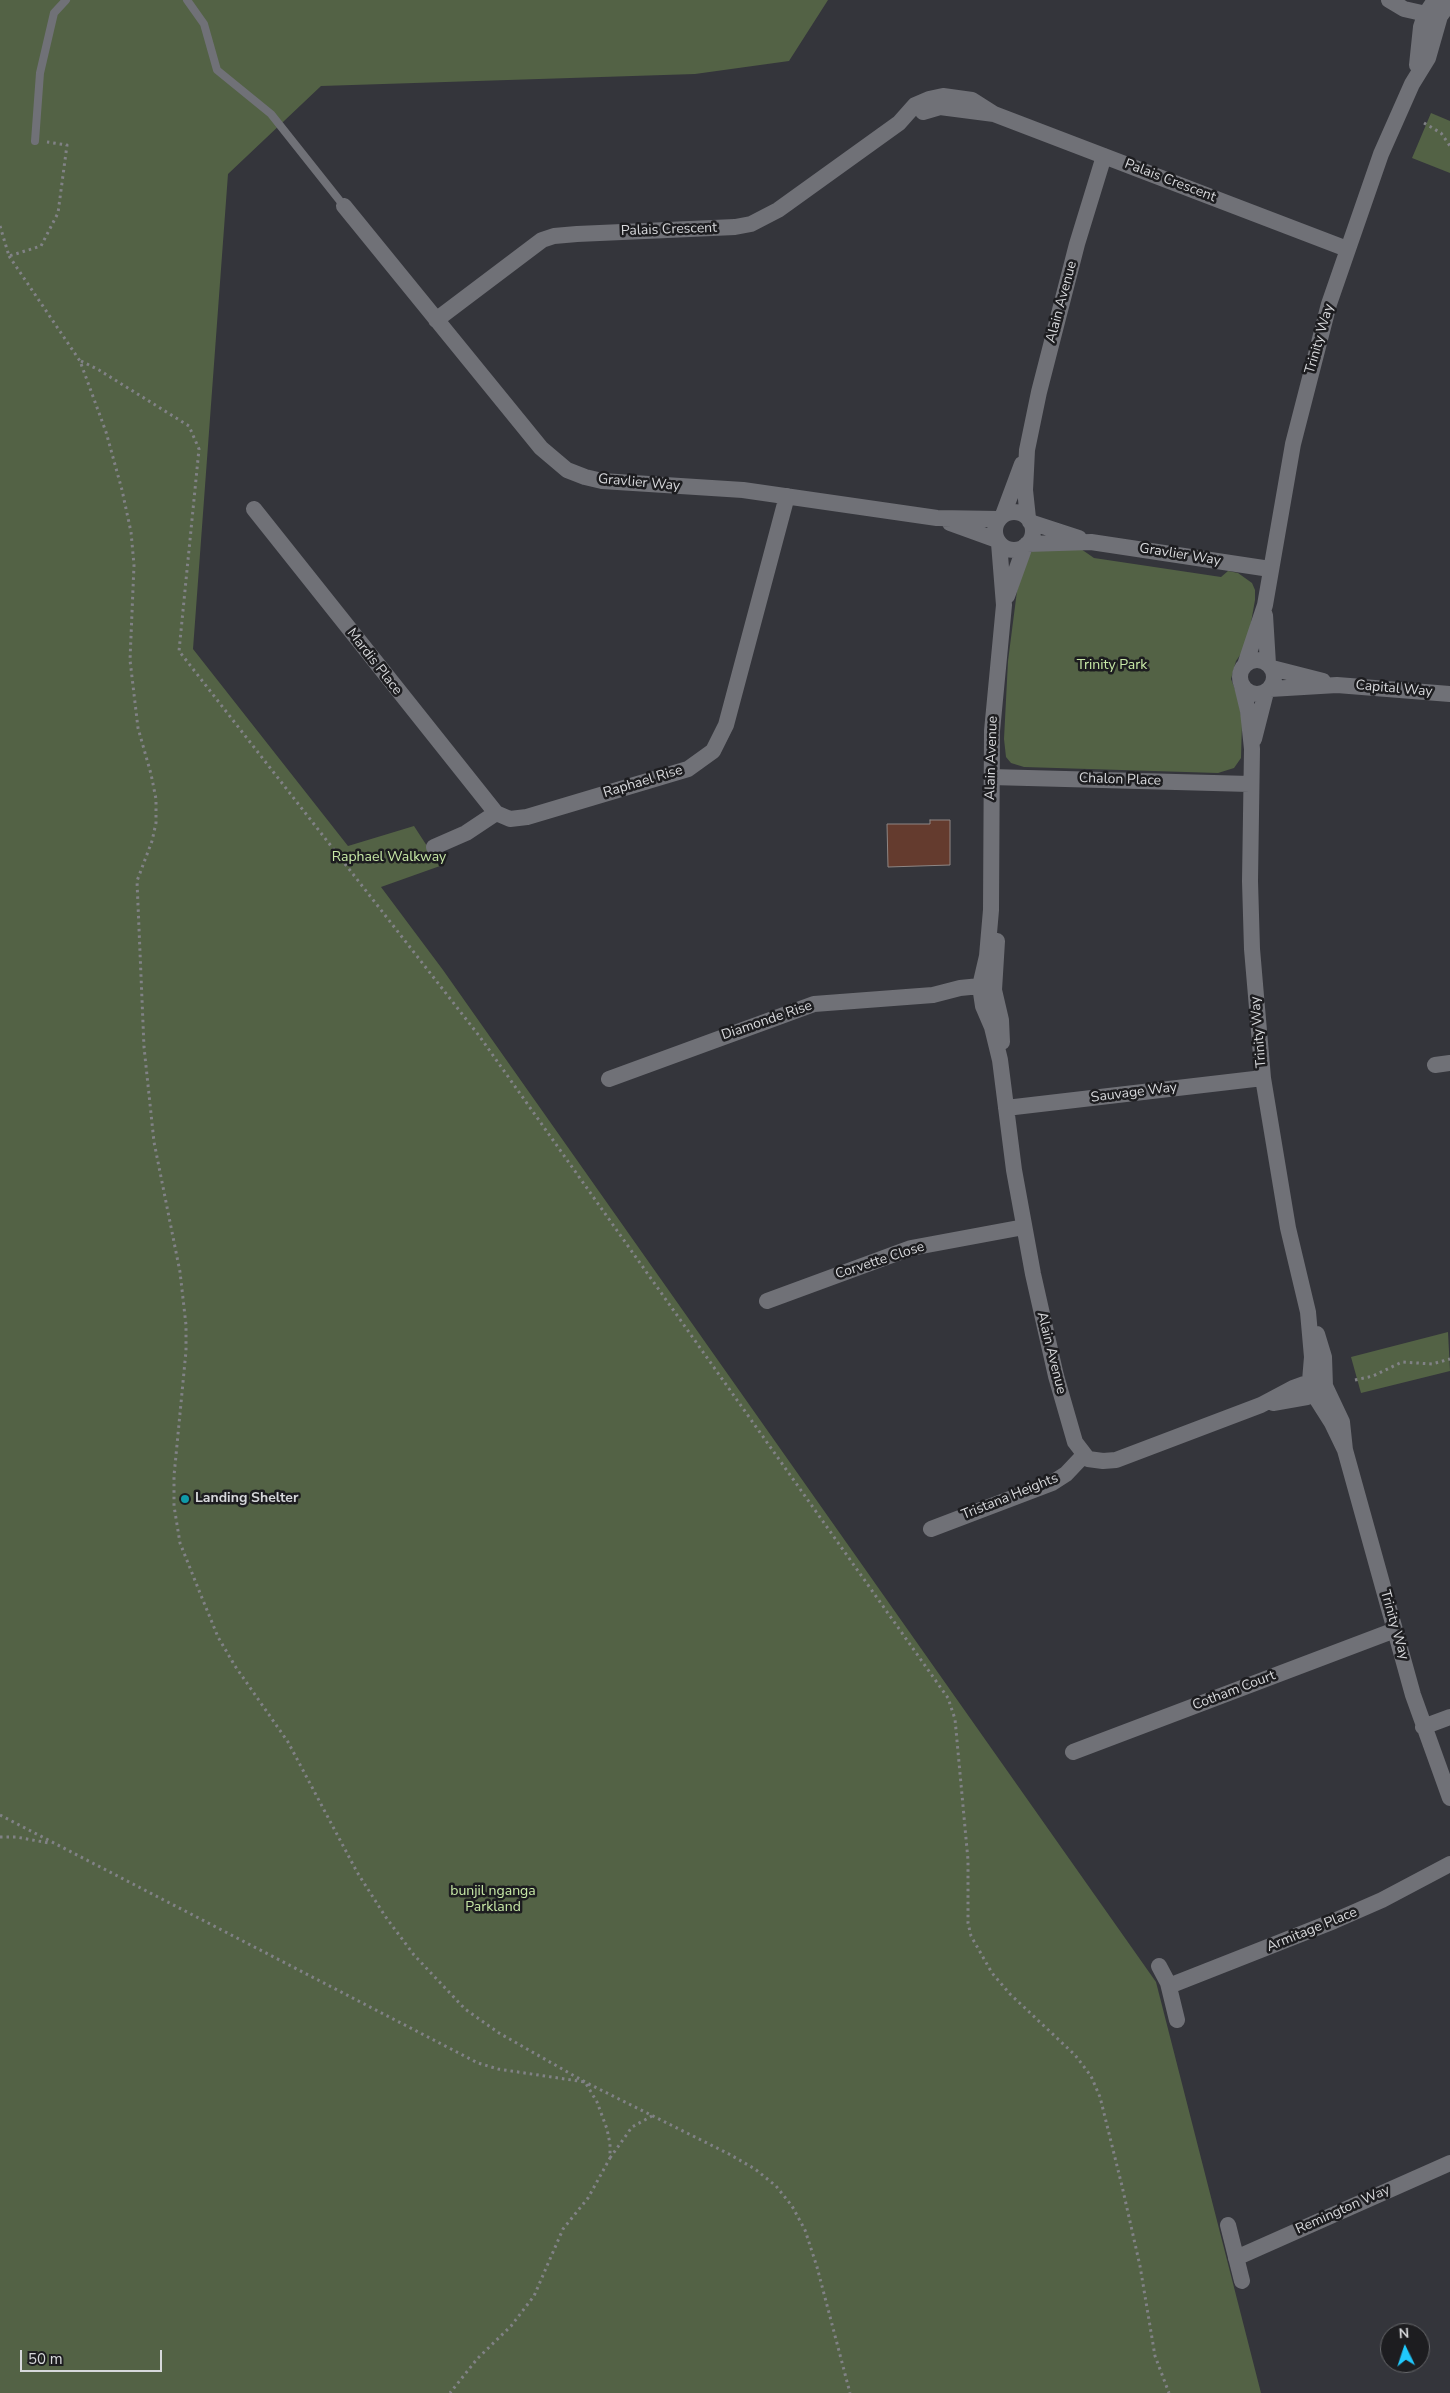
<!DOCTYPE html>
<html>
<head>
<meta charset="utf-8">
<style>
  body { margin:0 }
  #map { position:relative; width:1450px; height:2393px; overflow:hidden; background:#34353b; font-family:"Nunito Sans",sans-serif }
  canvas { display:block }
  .north { position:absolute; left:1380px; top:2323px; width:50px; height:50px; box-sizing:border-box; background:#1d1d20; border:1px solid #67686b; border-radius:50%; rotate:356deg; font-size:14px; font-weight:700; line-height:20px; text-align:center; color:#d7d8db }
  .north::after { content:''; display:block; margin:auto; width:18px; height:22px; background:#20c9fd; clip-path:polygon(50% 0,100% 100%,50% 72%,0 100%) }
  .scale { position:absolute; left:20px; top:2350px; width:142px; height:22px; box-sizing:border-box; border:2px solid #d7d8db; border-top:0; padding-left:6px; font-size:15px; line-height:18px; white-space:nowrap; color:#d7d8db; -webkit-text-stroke:4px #1d1d20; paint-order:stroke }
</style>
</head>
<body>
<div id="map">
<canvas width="1450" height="2393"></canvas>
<div class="north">N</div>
<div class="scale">50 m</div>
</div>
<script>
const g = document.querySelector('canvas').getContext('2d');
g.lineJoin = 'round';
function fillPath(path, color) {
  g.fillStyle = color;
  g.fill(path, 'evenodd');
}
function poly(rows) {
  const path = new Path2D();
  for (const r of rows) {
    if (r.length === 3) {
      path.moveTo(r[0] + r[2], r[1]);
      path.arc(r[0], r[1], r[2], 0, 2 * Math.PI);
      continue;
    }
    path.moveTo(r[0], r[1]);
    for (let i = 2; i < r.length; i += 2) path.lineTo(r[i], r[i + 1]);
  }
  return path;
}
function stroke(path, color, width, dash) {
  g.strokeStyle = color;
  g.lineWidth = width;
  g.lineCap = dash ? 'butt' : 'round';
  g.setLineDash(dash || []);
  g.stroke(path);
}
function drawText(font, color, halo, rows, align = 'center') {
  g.font = font + ' "Nunito Sans",sans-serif';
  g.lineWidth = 5;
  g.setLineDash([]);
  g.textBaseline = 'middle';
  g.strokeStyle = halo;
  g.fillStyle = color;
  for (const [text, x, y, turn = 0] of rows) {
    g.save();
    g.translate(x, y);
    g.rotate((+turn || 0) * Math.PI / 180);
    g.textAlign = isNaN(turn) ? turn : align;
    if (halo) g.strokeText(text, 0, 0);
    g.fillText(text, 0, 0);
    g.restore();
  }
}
fillPath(poly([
  [0,0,828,0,789,61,695,74,321,86,228,174,193,649,348,846,414,826,440,866,381,887,443,970,1156,1982,1261,2393,0,2393],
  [1431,113,1450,121,1450,173,1412,158],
  [1081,549,1094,558,1221,577,1228,571,1238,573,1252,583,1255,590,1255,600,1247,645,1236,661,1231,679,1238,697,1242,722,1241,758,1234,768,1218,773,1024,767,1011,763,1006,757,1004,739,1008,661,1017,591,1027,558,1032,551],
  [1448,1332,1450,1371,1361,1393,1351,1357]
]), '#536245');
const building = poly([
  [930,820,950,820,950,865,888,867,887,824,930,824,930,820]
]);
fillPath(building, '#643b2e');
stroke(building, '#8e8684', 1);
stroke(poly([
  [1424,123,1441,133,1450,146],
  [0,226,9,256,41,246,58,213,67,145,47,142],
  [9,256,80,361,106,432,122,490,131,532,134,565,130,660,138,728,151,774,156,799,156,823,152,841,137,881,144,1047,154,1142,180,1272,186,1325,186,1351,174,1476,174,1506,180,1543,200,1593,218,1637,235,1666,288,1742,357,1872,385,1916,414,1955,465,2009,499,2033,585,2082,729,2154,755,2169,776,2186,792,2206,805,2230,817,2267,850,2393],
  [81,361,99,370,189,426,199,449,179,651,480,1037,948,1698,955,1719,968,1860,968,1923,971,1936,992,1973,1010,1994,1075,2055,1091,2076,1100,2097,1122,2186,1140,2266,1155,2356,1169,2393],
  [1355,1380,1373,1376,1402,1362,1432,1364,1450,1359],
  [0,1815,478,2063,498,2069,585,2082,597,2102,607,2129,610,2144,610,2158,588,2198,563,2229,534,2296,511,2326,477,2359,450,2393],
  [0,1837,16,1837,49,1843],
  [610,2158,632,2127,652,2116]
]), '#818286', 3, [2.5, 4]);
stroke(poly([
  [187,0,204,24,217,70,271,114,344,206],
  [35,141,40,73,54,13,66,0]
]), '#707177', 8);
stroke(poly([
  [1389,0,1404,9,1435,16],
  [1417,65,1421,27,1425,15,1435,0],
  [923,112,940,107,994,114,1347,249],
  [344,206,541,448,567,470,585,477,602,481,743,490,937,518,999,519],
  [436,320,542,240,554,236,577,234,735,227,751,224,778,210,899,123,915,105,929,99,943,96,972,100,994,114],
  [254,509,496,813],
  [1014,531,19],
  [1003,515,1022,464],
  [1028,518,1025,490,1027,450,1039,392,1077,244,1104,156],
  [1030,522,1079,538],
  [950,523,997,540],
  [999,543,1004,605,992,731,991,910,987,956,980,986,983,1006,992,1027,1000,1060,1014,1170,1033,1274,1056,1376,1075,1442,1088,1459,1103,1461,1116,1460,1261,1405,1293,1388,1304,1384,1325,1386],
  [1027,544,1091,542,1270,569],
  [1007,596,1025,546],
  [1265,615,1268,664],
  [1257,677,17],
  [1245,665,1265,605,1293,444,1329,304,1381,154,1412,84,1428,58,1440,16,1450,3],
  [1272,668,1323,681],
  [1242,686,1248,711,1252,749,1250,881,1252,949,1263,1078,1288,1228,1308,1312,1312,1357,1310,1381,1313,1393,1332,1423,1345,1450],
  [1270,689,1337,685,1450,694],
  [1254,739,1266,692],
  [991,777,1250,784],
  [434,847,466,833,496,813,510,819,527,817,688,769,713,751,726,725,787,496],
  [997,941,994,990,1001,1020,1002,1042],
  [1435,1065,1450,1063],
  [609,1079,814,1004,933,995,960,988,980,986,994,990],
  [1006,1108,1263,1078],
  [767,1301,911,1248,1024,1227],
  [1317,1334,1324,1357,1325,1386,1342,1422,1345,1450,1413,1695,1450,1798],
  [1273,1403,1307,1397,1321,1388],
  [931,1529,1052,1483,1066,1474,1084,1455],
  [1423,1727,1450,1717],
  [1073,1752,1395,1630],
  [1159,1966,1168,1983,1177,2020],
  [1169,1986,1334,1921,1382,1900,1450,1864],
  [1228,2225,1242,2281],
  [1236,2258,1450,2163]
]), '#707177', 16);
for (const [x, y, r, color] of [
  [185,1499,5,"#0f9aa8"]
]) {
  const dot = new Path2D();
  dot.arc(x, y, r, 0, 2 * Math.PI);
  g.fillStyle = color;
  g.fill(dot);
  stroke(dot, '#1d1d20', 2);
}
drawText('14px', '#d7d8db', '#1d1d20', [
  ["Palais Crescent",1170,181,21],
  ["Palais Crescent",669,230,-2],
  ["Alain Avenue",1062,302,-75],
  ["Trinity Way",1320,339,-74],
  ["Gravlier Way",639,483,5],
  ["Gravlier Way",1180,555,9],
  ["Mardis Place",374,662,52],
  ["Capital Way",1394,689,5],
  ["Alain Avenue",992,758,-88],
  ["Chalon Place",1120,780,2],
  ["Raphael Rise",643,782,-17],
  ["Diamonde Rise",767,1021,-19],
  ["Trinity Way",1259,1032,-95],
  ["Sauvage Way",1134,1093,-7],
  ["Corvette Close",880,1261,-18],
  ["Alain Avenue",1051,1353,76],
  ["Tristana Heights",1010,1497,-22],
  ["Trinity Way",1394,1625,74],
  ["Cotham Court",1234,1691,-21],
  ["Armitage Place",1312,1930,-22],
  ["Remington Way",1343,2210,-24]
]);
drawText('14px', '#c7e8a6', '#1d1d20', [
  ["Trinity Park",1112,666],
  ["Raphael Walkway",389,858],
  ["bunjil nganga",493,1892],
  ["Parkland",493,1908]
]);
drawText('bold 14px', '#d7d8db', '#1d1d20', [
  ["Landing Shelter",195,1499]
], 'left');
</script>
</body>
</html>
